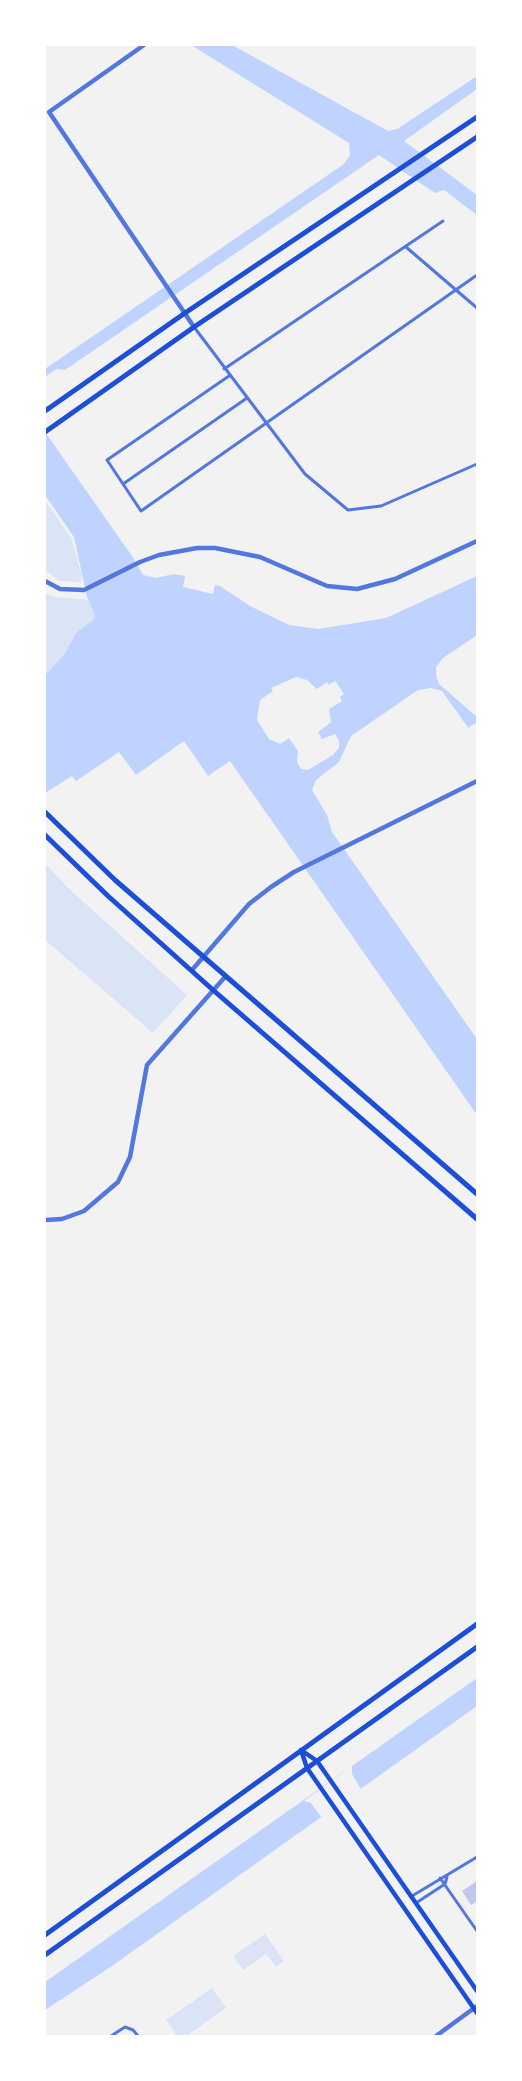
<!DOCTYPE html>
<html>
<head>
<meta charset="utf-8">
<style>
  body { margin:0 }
  #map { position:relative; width:522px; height:2081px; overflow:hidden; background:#f2f2f2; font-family:"Noto Serif",serif }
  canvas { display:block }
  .frame { position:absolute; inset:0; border:46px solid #fff; pointer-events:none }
</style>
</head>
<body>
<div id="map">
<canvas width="522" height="2081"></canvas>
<div class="frame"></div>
</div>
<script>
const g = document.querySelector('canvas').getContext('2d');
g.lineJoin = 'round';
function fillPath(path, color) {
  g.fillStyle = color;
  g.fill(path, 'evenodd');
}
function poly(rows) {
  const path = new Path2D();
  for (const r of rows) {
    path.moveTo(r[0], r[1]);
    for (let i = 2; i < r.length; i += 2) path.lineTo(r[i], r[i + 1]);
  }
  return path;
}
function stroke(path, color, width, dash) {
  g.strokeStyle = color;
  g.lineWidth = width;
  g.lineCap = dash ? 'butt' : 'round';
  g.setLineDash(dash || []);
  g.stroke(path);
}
fillPath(poly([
  [45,500,71,538,82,575,81,582,59,581,45,570],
  [45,593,53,597,90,600,95,615,93,620,76,633,64,655,45,675],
  [45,863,68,888,187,995,153,1033,45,940],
  [265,1934,284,1961,276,1967,266,1954,243,1970,233,1956],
  [212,1988,226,2008,186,2036,177,2036,166,2020]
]), '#dbe4f7');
fillPath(poly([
  [191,45,232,45,388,131,397,129,477,76,477,89,404,141,477,195,477,215,444,190,435,193,379,155,65,370,56,369,45,377,45,369,344,164,350,155,349,143],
  [45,432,132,556,143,575,156,578,174,574,185,576,183,587,213,594,215,585,220,586,250,606,289,625,318,629,386,618,477,576,477,635,443,658,436,667,436,675,439,684,477,717,477,723,470,726,469,729,442,691,431,688,418,690,351,736,339,762,316,780,312,790,327,815,332,832,477,1039,477,1115,230,761,208,776,184,741,136,775,119,752,76,781,72,776,45,793,45,675,64,655,76,633,93,620,95,615,87,597,74,537,45,495],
  [296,677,307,680,317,689,327,682,329,685,335,681,344,694,340,697,342,701,329,709,331,722,318,732,322,739,335,734,339,741,339,748,333,755,308,770,301,769,297,762,298,751,289,738,280,744,269,739,257,720,260,700,273,691,271,688],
  [477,1678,477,1706,112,1966,45,2010,45,1982]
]), '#bfd3fe');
fillPath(poly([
  [352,1766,352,1774,361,1789,321,1817,311,1803,304,1801]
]), '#f2f2f2');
fillPath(poly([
  [477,1881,477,1901,471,1905,462,1891]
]), '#bdc9ec');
stroke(poly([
  [406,247,477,308],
  [194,327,305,474,348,510,381,506,477,464],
  [224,369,443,221],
  [229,376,107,460,141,511,477,275],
  [123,484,247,398],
  [440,1878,477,1931],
  [412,1896,477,1857],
  [416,1903,445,1884,447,1877],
  [111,2036,125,2027,133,2030,138,2036]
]), '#5277de', 3);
stroke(poly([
  [144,45,49,112,194,327],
  [45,581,60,589,84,590,140,562,159,555,197,548,215,548,260,557,327,586,357,589,395,579,477,541],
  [192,970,249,904,271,887,294,872,477,781],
  [45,1220,62,1219,84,1211,118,1182,130,1157,147,1065,225,977],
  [436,2036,477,2006]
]), '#5277de', 4.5);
stroke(poly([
  [301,1750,307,1768,477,2013],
  [301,1750,317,1761,477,1991]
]), '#1d4ed8', 4.5);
stroke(poly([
  [45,411,185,313,477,117],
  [45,432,194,327,477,137],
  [45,812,115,880,477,1194],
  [45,835,108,896,213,990,477,1219],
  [45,1935,477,1624],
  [45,1955,477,1647]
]), '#1d4ed8', 5);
</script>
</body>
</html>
